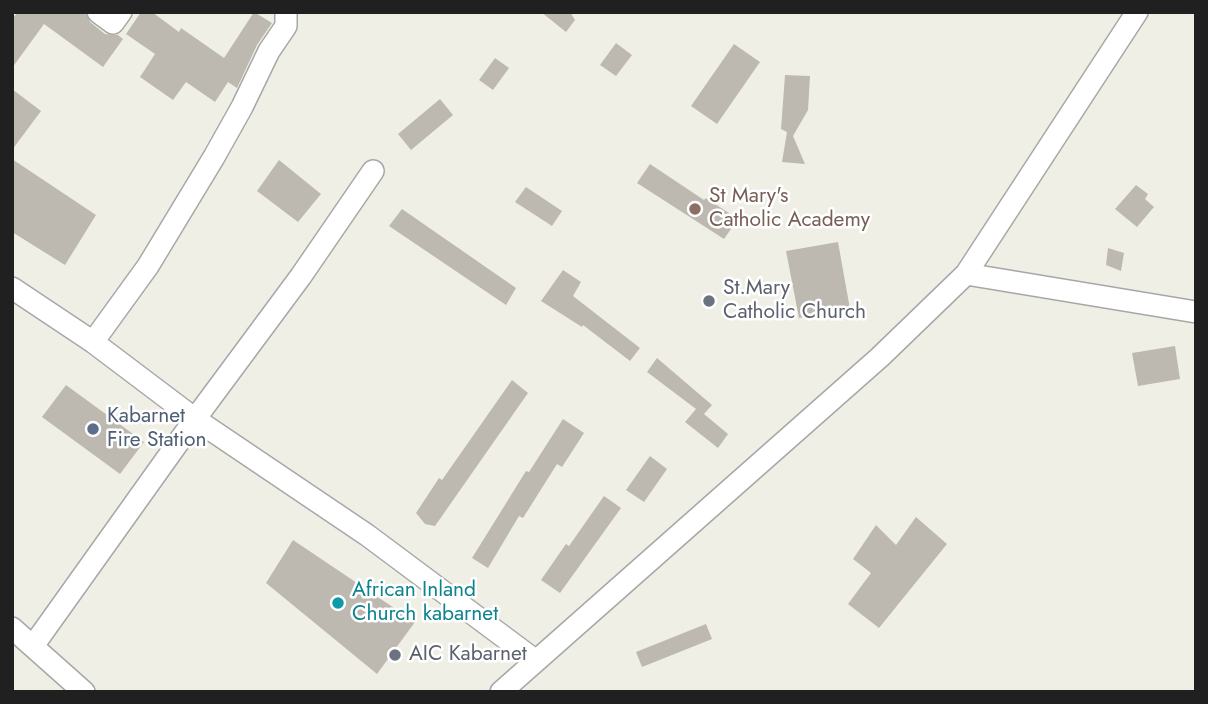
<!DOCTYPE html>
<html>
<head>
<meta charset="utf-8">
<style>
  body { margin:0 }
  #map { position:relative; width:1208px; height:704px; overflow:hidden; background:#f0efe6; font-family:Jost,sans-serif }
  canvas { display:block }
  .frame { position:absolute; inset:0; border:14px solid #202020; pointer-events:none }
</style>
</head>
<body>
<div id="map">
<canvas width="1208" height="704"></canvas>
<div class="frame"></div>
</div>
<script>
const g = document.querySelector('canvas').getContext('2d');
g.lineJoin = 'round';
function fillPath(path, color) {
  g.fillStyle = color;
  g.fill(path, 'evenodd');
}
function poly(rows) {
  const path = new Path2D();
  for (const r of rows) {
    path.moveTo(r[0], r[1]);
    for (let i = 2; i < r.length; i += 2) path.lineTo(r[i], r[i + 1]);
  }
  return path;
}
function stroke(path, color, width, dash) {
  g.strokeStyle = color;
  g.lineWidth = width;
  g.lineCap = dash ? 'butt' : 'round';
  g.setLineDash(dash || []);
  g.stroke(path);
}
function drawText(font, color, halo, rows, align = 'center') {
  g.font = font + ' Jost,sans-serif';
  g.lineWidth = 5;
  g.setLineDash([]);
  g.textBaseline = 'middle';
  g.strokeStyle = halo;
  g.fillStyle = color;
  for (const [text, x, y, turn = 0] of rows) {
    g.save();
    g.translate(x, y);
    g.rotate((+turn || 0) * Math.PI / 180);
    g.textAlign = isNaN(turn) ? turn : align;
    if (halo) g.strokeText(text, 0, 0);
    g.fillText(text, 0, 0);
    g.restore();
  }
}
fillPath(poly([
  [18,12,85,12,90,22,105,34,118,35,123,39,103,67,44,24,12,68,12,19],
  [141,12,152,12,179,32,181,28,224,58,254,12,272,23,257,45,237,88,228,82,215,102,186,82,173,100,140,77,155,54,126,34],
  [541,12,570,12,575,20,566,32],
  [616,43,632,55,616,76,600,65],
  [734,44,760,62,717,124,691,106],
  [495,58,509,68,493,90,479,80],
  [785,75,810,76,808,110,793,136,805,164,782,162,787,132,781,129],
  [12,89,41,111,12,150],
  [440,99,453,115,411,150,398,134],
  [12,159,96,215,65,265,12,232],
  [279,160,321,194,298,222,257,191],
  [650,164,704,200,706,198,738,219,724,239,637,183],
  [1136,185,1148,194,1145,199,1154,207,1137,227,1115,209],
  [526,187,562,211,552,226,515,202],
  [402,209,516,288,506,305,389,226],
  [838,242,850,309,799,318,786,251],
  [1108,248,1124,253,1121,271,1106,265],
  [563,270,581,282,573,296,640,348,630,361,583,325,582,327,541,301],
  [1175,346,1180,379,1138,386,1132,353],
  [657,358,712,405,704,414,728,434,718,448,685,422,696,409,647,372],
  [512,380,528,393,435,526,425,524,416,513,439,478,442,480],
  [66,385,144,442,120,474,42,417],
  [563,419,584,433,562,467,557,464,523,518,519,516,488,568,472,558,526,471,529,472],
  [650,456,667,469,644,502,626,490],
  [604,496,621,508,560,593,541,580,566,544,569,546],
  [916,517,947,544,879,628,848,604,871,573,853,559,876,525,896,545],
  [293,540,415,622,377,674,266,583],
  [706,624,712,639,642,667,636,652]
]), '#bdb9b0');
const street = poly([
  [98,12,113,23,121,12],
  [966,274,1196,312],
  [12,288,93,342,195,419,367,535,536,661],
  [93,342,148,266,214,157,242,107,269,51,286,26,286,12],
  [12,628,84,692],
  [33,646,195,419,301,276,373,171],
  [501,692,880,357,966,274,1137,12]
]);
stroke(street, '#a7a7a7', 24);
stroke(street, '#fff', 21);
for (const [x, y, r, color] of [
  [695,209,7,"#8d6e63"],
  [709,301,7,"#6b7280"],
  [93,429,7,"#5c6f8a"],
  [338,603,7,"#0f9aa8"],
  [395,655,7,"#6b7280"]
]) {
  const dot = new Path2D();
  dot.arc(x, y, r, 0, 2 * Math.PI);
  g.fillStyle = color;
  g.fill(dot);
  stroke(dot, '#fff', 2.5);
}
drawText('21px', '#785e54', '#fff', [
  ["St Mary's",709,197],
  ["Catholic Academy",709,221]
], 'left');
drawText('21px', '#5b616d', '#fff', [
  ["St.Mary",723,289],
  ["Catholic Church",723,313],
  ["AIC Kabarnet",409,655]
], 'left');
drawText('21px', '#4e5e75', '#fff', [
  ["Kabarnet",107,417],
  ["Fire Station",107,441]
], 'left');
drawText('21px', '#0d838f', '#fff', [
  ["African Inland",352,591],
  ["Church kabarnet",352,615]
], 'left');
</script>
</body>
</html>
